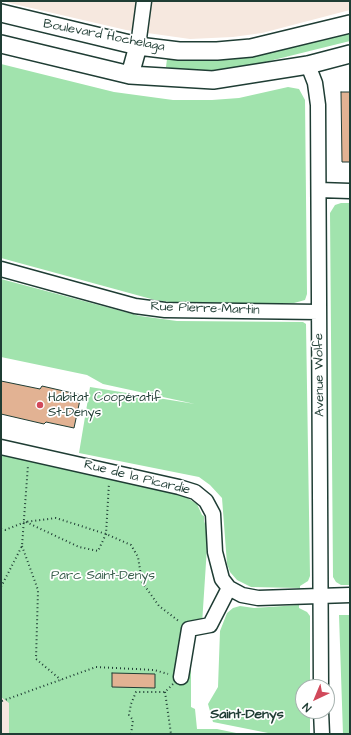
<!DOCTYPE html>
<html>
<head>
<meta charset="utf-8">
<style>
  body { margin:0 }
  #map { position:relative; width:351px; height:735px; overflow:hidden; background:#fff; font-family:"Architects Daughter",sans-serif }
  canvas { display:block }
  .frame { position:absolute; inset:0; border:2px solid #1f3d34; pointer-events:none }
  .north { position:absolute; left:295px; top:679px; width:40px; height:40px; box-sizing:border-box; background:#fff; border:1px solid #a5b1ae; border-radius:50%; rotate:224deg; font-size:11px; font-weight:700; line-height:16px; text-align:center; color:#1f3d34 }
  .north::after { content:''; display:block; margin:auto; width:14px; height:18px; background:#d1495b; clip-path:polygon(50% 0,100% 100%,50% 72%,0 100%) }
</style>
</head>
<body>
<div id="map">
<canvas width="351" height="735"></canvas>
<div class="frame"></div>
<div class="north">N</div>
</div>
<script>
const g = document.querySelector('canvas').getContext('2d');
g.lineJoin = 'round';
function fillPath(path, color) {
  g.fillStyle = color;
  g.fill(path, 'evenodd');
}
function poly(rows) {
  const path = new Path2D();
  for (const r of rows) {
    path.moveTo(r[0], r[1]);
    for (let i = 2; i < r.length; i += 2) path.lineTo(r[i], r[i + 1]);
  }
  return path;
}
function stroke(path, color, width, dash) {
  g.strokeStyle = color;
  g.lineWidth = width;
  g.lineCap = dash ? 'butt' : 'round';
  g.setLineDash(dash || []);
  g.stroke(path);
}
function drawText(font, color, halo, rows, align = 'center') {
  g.font = font + ' "Architects Daughter",sans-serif';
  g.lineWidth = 3.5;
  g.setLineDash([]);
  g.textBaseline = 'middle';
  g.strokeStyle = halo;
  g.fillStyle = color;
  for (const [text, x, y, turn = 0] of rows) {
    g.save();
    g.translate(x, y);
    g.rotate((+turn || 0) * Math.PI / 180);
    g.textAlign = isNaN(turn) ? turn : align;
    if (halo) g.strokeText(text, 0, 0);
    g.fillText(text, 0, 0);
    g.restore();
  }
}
fillPath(poly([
  [1,1,350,1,350,10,262,33,233,37,190,39,126,30],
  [1,614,11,615,9,734,1,734]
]), '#f6e8df');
fillPath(poly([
  [350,33,350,41,245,67,203,71,177,70,166,67,167,59,209,61,254,57],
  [1,64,114,92,173,100,212,100,239,98,288,87,299,89,305,100,307,294,305,300,294,303,177,303,155,300,1,258],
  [341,203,350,203,350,585,341,585,336,582,333,577,330,213,335,205],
  [1,279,140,316,177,321,303,322,306,324,310,576,308,581,300,586,300,588,251,587,237,580,230,572,227,564,222,498,210,485,199,477,79,453,90,387,195,404,103,384,87,375,1,357],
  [1,453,173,489,197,504,202,515,204,516,204,521,208,532,202,624,191,623,191,707,195,709,197,729,217,729,241,734,9,734,9,703,1,697],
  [299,605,299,608,307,612,310,616,310,687,303,687,303,711,310,711,310,734,273,734,213,722,208,704,218,687,220,631,227,613,233,608,240,606,254,608],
  [339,615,350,615,350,734,343,734]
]), '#a1e3ad');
const building = poly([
  [341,92,350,92,350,162,342,162,341,92],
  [1,381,40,389,42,386,81,395,74,428,46,422,44,424,1,414,1,381],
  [112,673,155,674,155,688,112,687,112,673]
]);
fillPath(building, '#e2b293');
stroke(building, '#1f3d34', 1);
const minor = poly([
  [138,46,144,1],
  [308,65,315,83,318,105,321,687],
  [319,190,350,191],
  [1,269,135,306,165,310,319,312],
  [1,447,179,487,195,492,206,501,213,514,215,552,222,579,229,588,242,595,258,598,350,595],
  [181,677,189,629,210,625,229,588],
  [321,711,322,734]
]);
const major = poly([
  [1,13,138,46,179,51,217,51,251,48,350,24],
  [1,44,130,75,213,80,308,65,350,54],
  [130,75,138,46]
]);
stroke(minor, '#1f3d34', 17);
stroke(major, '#1f3d34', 20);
stroke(poly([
  [26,522,79,547,98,551,106,534,109,483],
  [1,529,5,530,25,522,56,518,106,534,131,545,138,557,142,582,159,606,180,622],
  [22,546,38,590,36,659,61,680],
  [1,587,22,546,28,465],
  [165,692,171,734],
  [2,701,96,667,154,670,168,674],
  [131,734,133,720,129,715,131,704,136,692,165,692,173,684]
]), '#1f3d34', 2, [1, 3]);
stroke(minor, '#fff', 14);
stroke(major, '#fff', 17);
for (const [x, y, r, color] of [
  [40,405,4,"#d1495b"]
]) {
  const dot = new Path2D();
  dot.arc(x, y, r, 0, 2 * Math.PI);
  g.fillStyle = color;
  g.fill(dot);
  stroke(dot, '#fff', 1.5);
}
drawText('13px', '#1f3d34', '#fff', [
  ["Boulevard Hochelaga",104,36,11],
  ["Rue Pierre-Martin",205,309,2],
  ["Avenue Wolfe",320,375,-91],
  ["Rue de la Picardie",137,478,14]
]);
drawText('13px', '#1f3d34', '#fff', [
  ["Habitat Coopératif",48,398],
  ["St-Denys",48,413]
], 'left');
drawText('13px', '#395e4c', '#fff', [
  ["Parc Saint-Denys",103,576]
]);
drawText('bold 14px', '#1f3d34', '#fff', [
  ["Saint-Denys",247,715]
]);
</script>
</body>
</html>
